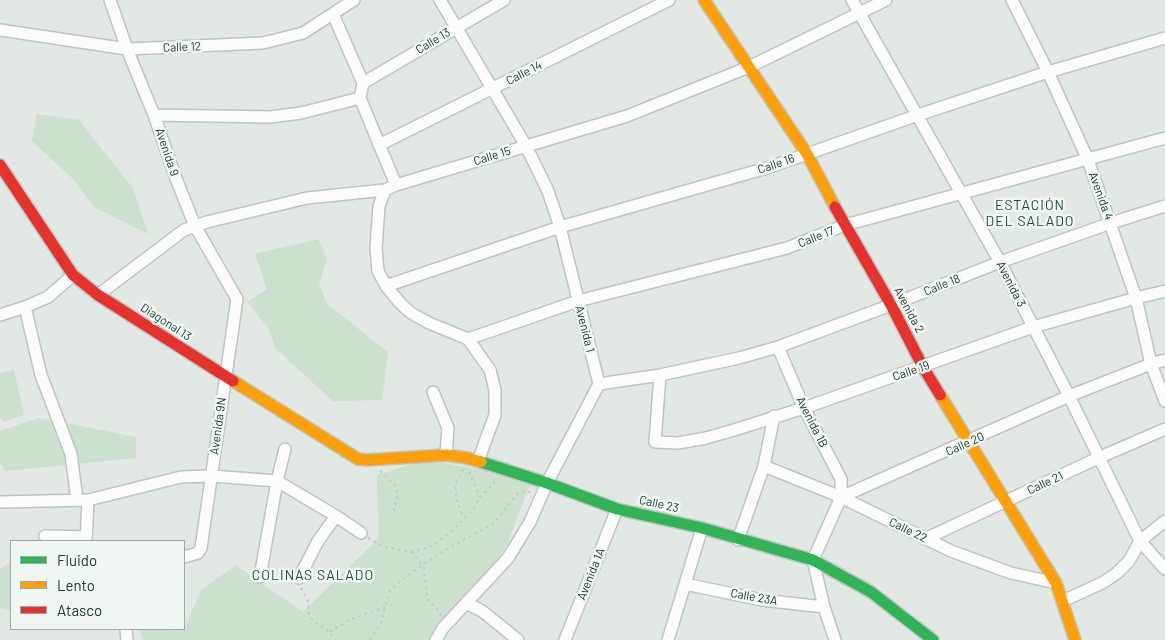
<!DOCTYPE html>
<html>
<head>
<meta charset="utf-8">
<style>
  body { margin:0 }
  #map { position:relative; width:1165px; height:640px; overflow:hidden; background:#e2e8e4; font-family:Barlow,sans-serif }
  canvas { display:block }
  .legend { position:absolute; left:10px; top:540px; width:175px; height:90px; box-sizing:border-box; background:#f0f7f2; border:1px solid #9daba4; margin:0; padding:6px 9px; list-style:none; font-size:15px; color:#21392e }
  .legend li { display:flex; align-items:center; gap:10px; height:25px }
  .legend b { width:25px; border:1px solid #9daba4 }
</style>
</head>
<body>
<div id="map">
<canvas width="1165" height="640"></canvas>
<ul class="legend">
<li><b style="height:6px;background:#30b455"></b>Fluido</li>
<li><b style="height:6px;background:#ff9f0a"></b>Lento</li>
<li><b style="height:6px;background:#e5322d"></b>Atasco</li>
</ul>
</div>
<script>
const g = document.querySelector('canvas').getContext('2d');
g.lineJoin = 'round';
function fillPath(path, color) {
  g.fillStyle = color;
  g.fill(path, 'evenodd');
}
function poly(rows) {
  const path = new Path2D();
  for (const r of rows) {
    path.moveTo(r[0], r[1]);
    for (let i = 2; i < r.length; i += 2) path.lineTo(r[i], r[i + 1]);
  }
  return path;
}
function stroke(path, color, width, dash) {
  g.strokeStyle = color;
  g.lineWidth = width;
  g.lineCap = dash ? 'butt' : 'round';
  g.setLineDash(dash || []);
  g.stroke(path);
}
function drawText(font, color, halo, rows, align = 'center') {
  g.font = font + ' Barlow,sans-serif';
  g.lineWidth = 5;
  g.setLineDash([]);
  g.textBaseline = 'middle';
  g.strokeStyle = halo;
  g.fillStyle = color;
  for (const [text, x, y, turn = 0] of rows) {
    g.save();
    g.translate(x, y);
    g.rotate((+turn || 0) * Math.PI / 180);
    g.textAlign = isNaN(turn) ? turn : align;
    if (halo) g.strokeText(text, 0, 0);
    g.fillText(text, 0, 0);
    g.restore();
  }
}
fillPath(poly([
  [37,114,79,120,133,188,148,234,94,207,73,179,32,141],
  [318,239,327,259,319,285,328,305,388,352,382,400,333,401,275,348,269,329,247,302,267,289,255,254],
  [14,370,24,415,3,422,0,416,0,373],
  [39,418,136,437,136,458,5,471,0,463,0,431],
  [424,460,491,471,531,482,506,547,472,595,431,640,143,640,140,629,172,629,173,631,184,629,201,590,236,565,303,612,378,539,377,475],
  [11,562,11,610,0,608,0,569]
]), '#cbe0cd');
const street = poly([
  [110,0,127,49,154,115,175,176,195,226,237,299,201,548,198,553,184,557],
  [852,0,1000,262,1069,396,1140,541,1165,569],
  [1012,0,1048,72,1088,160,1136,298,1151,364,1165,401],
  [333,14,363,83,360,98,396,185],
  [0,30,127,49,263,43,303,33,354,0],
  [363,83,504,0],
  [154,115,270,117,301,113,360,98],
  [379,145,669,0],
  [385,190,379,206,376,248,378,271,386,286,401,304,411,313,429,323,468,339,490,370,495,390,495,415,478,461],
  [386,286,560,227,770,167,918,115,1048,72,1165,38],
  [98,295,184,230,207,222,307,198,385,190,396,185,627,116,749,67,886,0],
  [25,307,41,375,71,454,77,500],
  [0,315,25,307,48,297,73,275],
  [468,339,578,301,787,248,845,225,1165,138],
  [778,347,804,408,841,479,841,497],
  [660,375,655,442,678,443,706,438,734,430,804,408,1033,327,1136,298,1165,291],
  [599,384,660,375,739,358,778,347,891,305,1000,262,1111,223,1165,206],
  [433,392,448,428,446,455],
  [764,466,841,497,951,551,1011,573,1056,583],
  [0,502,88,500,181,477,211,476,277,481,336,516,361,533],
  [45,536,86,537],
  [925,539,1098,458,1165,429],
  [738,540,764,466,774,416],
  [86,541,88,500],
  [260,577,277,481,285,449],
  [299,578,318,541,336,516],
  [685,584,762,600,824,607],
  [1063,601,1104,582,1117,573,1129,561,1140,541,1165,521],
  [466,603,482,611,518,640],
  [126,629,127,640],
  [436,640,443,628,508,558,530,522,547,483,599,384,560,227,548,191,526,146,440,0],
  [565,640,617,509],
  [668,640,702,528],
  [835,640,824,607,813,560,841,497,1069,396,1151,364,1165,360]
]);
const fast = poly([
  [481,462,547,483,617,509,702,528,813,560,871,592,933,640]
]);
const slow = poly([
  [704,0,807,154,835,207],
  [233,381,358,459,367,460,446,455,467,458,481,462],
  [940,395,1056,583,1075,640]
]);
const jam = poly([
  [0,165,73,275,98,295,233,381],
  [835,207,891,305,923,367,940,395]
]);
stroke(street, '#bfc4c1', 14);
stroke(fast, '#bec5c1', 14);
stroke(slow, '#bec5c1', 14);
stroke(jam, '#bec5c1', 14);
stroke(poly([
  [463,469,455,485,457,502,464,518],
  [380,471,397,487,397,502,394,509,395,515],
  [469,472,480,497],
  [368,538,385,547,411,552,423,549,435,544,455,528,474,508,480,497,488,490,496,480],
  [411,552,420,562,424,569,427,599,440,612,441,617],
  [301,588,308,601,309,616,316,623,330,632,334,640],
  [330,632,349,620,385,607],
  [370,640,381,623,389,592,396,585,422,565,454,545,489,526,495,522,518,493,522,491,530,492]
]), '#c0c8c3', 2, [2.5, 4]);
stroke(street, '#fbfcfb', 11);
stroke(fast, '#30b455', 11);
stroke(slow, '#ff9f0a', 11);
stroke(jam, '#e5322d', 11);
drawText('12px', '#21392e', '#f0f7f2', [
  ["Calle 13",433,41,-31],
  ["Calle 12",182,47,-2],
  ["Calle 14",524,73,-27],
  ["Avenida 9",167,152,71],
  ["Calle 15",492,156,-17],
  ["Calle 16",776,164,-19],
  ["Avenida 4",1101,196,70],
  ["Calle 17",816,237,-22],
  ["Avenida 3",1011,284,63],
  ["Calle 18",942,285,-22],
  ["Avenida 2",909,310,62],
  ["Diagonal 13",166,322,33],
  ["Avenida 1",585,329,76],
  ["Calle 19",911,371,-19],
  ["Avenida 1B",812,422,63],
  ["Avenida 9N",218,426,-82],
  ["Calle 20",965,444,-24],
  ["Calle 21",1045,483,-25],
  ["Calle 23",659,504,13],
  ["Calle 22",908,530,26],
  ["Avenida 1A",591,574,-68],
  ["Calle 23A",754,597,10]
]);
g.letterSpacing = '1px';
drawText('14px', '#1f4a37', '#f0f7f2', [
  ["ESTACIÓN",1030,205],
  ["DEL SALADO",1030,221],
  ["COLINAS SALADO",313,575]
]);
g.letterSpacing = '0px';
</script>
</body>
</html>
